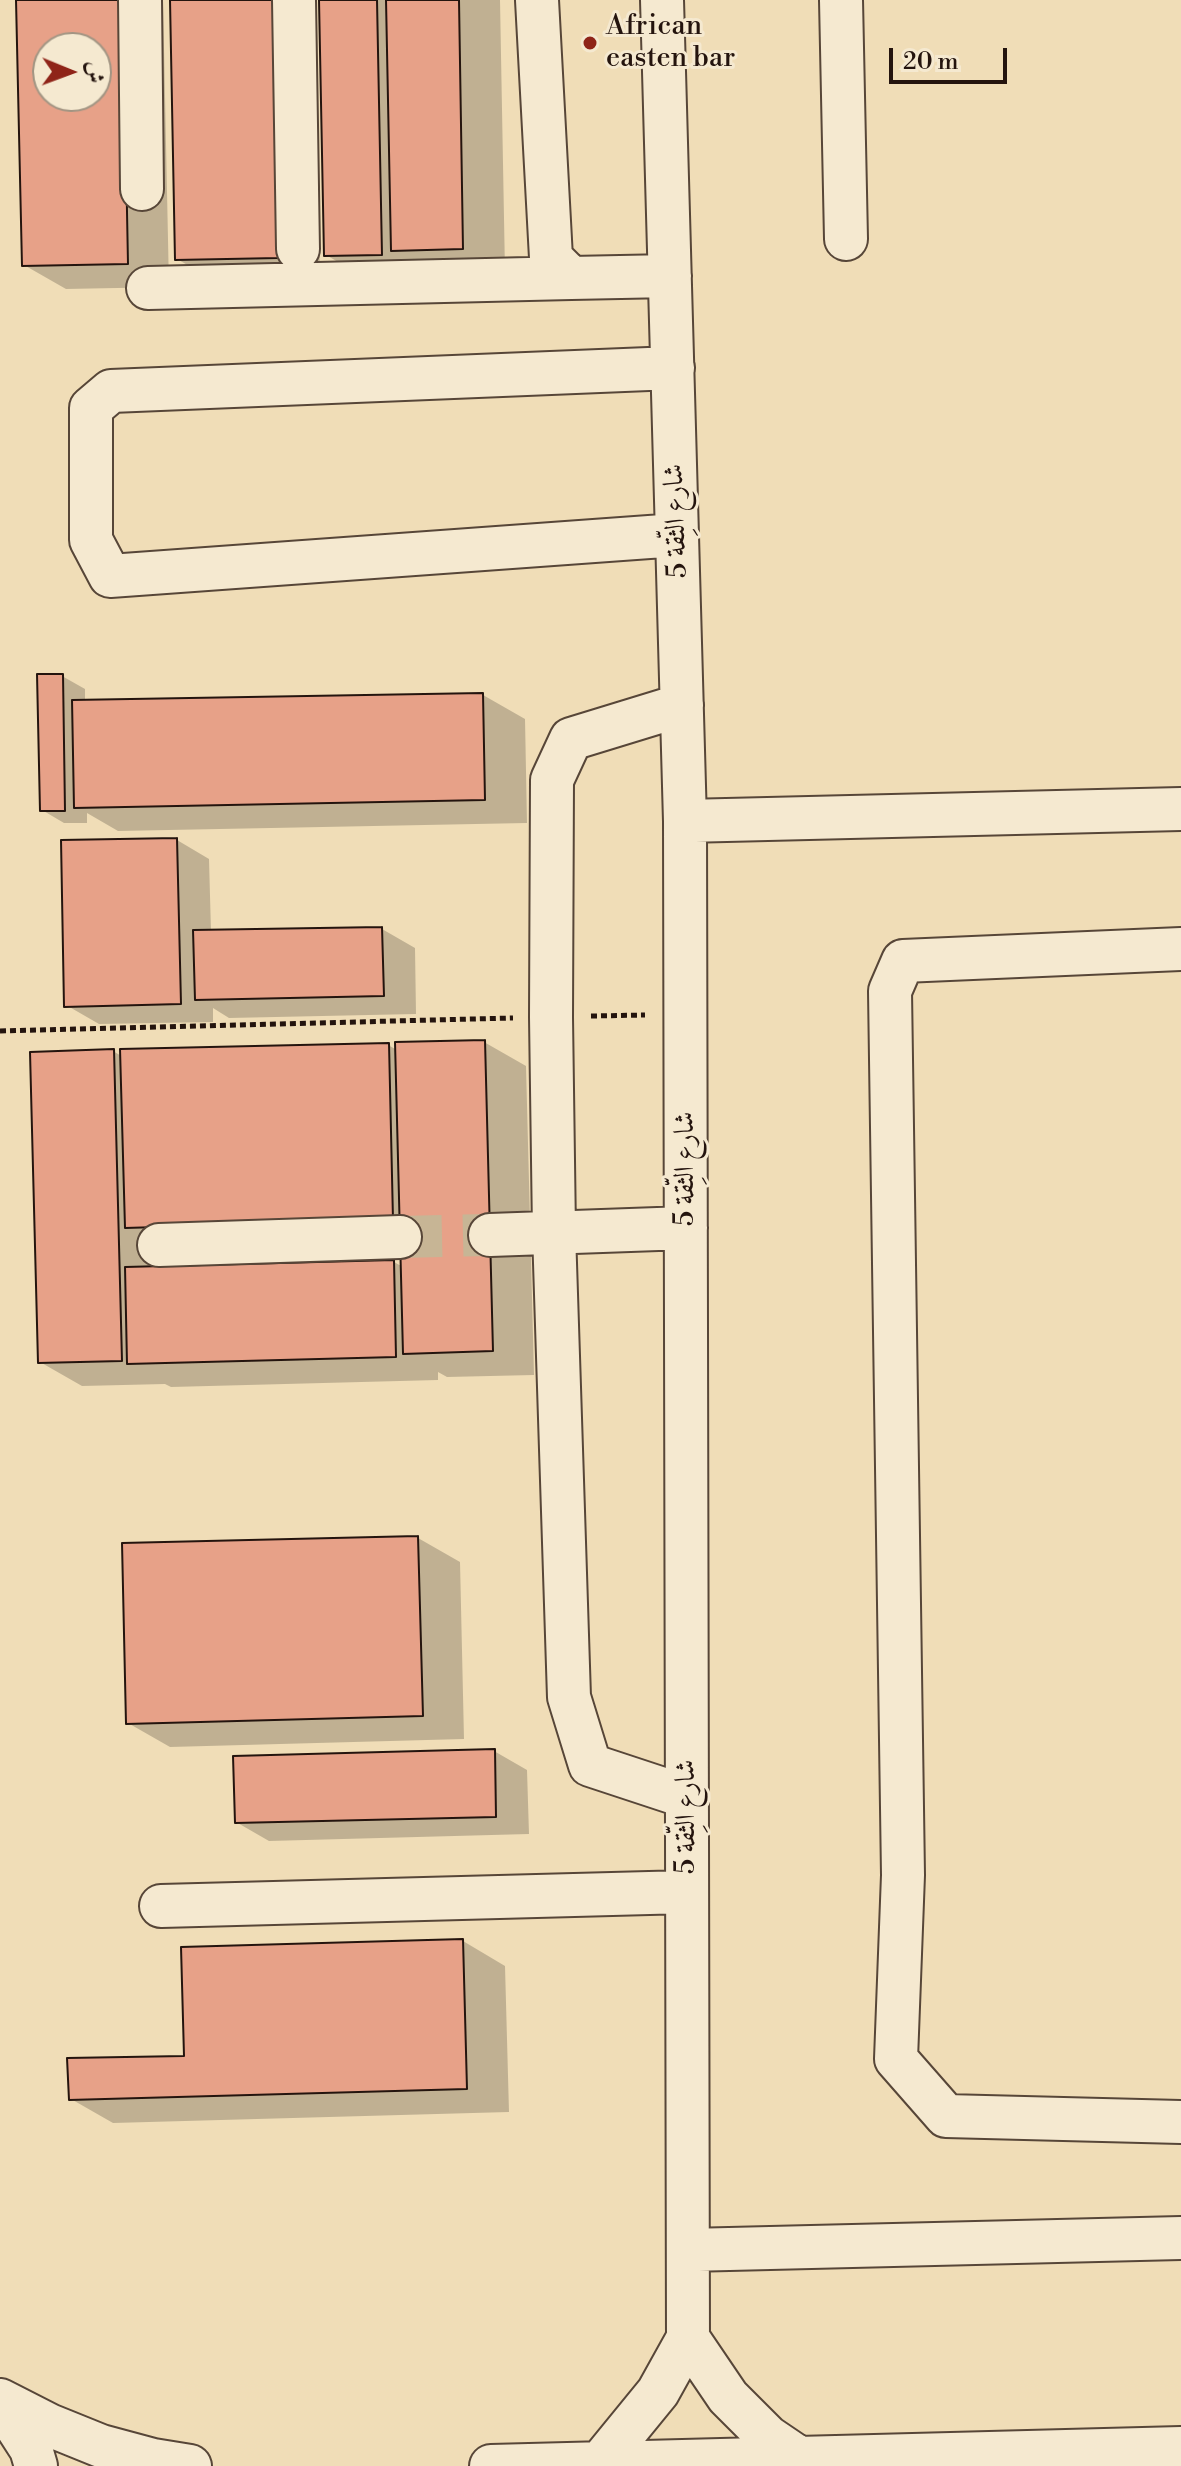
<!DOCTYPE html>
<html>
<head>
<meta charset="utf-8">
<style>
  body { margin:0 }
  #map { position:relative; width:1181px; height:2466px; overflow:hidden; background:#f0ddb7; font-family:"Libre Bodoni",Amiri,serif }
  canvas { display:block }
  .north { position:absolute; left:32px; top:32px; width:80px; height:80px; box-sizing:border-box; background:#f5e9d0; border:2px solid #a19482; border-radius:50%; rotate:91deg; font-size:22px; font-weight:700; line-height:32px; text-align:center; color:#24140e }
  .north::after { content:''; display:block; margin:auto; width:28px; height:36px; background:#8f2418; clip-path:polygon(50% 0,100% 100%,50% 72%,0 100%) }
  .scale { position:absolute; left:889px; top:48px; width:118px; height:36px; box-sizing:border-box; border:4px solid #24140e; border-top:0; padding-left:10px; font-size:24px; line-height:28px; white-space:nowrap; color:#24140e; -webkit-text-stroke:6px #f5e9d0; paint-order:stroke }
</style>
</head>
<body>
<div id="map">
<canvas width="1181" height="2466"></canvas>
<div class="north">ش</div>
<div class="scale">20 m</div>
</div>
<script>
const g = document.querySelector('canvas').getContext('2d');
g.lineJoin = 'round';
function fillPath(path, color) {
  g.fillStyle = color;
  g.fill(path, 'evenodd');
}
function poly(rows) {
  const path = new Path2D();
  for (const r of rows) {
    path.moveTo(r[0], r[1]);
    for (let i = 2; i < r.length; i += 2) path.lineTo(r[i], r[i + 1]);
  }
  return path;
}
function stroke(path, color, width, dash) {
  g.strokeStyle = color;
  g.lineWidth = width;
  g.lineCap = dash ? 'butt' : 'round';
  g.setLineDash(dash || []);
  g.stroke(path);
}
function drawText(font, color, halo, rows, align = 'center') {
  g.font = font + ' "Libre Bodoni",Amiri,serif';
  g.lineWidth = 6;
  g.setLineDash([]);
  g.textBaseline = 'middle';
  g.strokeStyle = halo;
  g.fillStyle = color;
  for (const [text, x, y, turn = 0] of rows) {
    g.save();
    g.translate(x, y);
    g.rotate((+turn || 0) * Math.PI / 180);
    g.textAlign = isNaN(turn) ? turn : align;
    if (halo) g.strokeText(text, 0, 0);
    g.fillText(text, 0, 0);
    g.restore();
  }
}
fillPath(poly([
  [19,0,163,0,169,287,66,289,24,265],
  [48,48,96,48,96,96,48,96],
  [172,0,315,0,320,281,219,283,177,259],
  [321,0,500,0,505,272,359,274,326,255],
  [62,676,85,689,85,702,483,695,525,719,527,823,118,831,87,813,87,823,64,823,42,810],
  [177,840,209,859,211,932,382,929,415,948,416,1014,229,1018,213,1008,213,1022,99,1024,66,1005],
  [484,1042,526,1066,534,1375,447,1377,438,1372,438,1380,171,1387,165,1384,82,1386,40,1362,113,1051,123,1057,388,1045,397,1050],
  [402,1244,403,1267,394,1262,160,1268,160,1245],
  [418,1538,460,1562,464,1739,170,1747,128,1723],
  [494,1751,527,1770,529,1834,269,1841,236,1822],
  [463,1941,505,1966,509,2112,113,2123,71,2099,186,2058]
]), '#0003');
const building = poly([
  [16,0,123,0,128,264,22,266,16,0],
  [48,48,96,48,96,96,48,96,48,48],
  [170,0,274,0,279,258,175,260,170,0],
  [319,0,377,0,382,255,324,256,319,0],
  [386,0,459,0,463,249,391,251,386,0],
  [37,674,63,674,65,811,40,811,37,674],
  [483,693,485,800,74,808,72,700,483,693],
  [177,838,181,1004,64,1007,61,840,177,838],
  [382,927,384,996,195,1000,193,930,382,927],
  [485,1040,493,1351,403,1354,395,1042,485,1040],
  [389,1043,393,1220,125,1228,120,1049,389,1043],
  [114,1049,122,1361,38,1363,30,1052,114,1049],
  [394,1260,396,1357,127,1364,125,1267,394,1260],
  [418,1536,423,1716,126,1724,122,1543,418,1536],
  [495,1749,496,1817,235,1823,233,1756,495,1749],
  [463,1939,467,2089,69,2100,67,2058,184,2056,181,1947,463,1939]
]);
fillPath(building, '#e7a188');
stroke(building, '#24140e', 2);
stroke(poly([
  [400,1237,490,1235]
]), '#c7b595', 42, [42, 21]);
const minor = poly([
  [140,0,142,189],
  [294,0,298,249],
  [537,0,551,258,571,278,670,276],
  [841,0,846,239],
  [148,288,571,278],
  [673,368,111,391,91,408,91,540,110,576,677,535],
  [682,705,571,739,552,780,551,1017,554,1232,569,1697,590,1765,687,1797],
  [685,821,1181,809],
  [1181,949,903,961,890,991,903,1875,896,2059,946,2116,1181,2122],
  [490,1235,686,1228],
  [159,1245,400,1237],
  [161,1906,687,1892],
  [688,2250,1181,2238],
  [688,2338,728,2397,768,2437,799,2458],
  [0,2400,49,2425,101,2446,153,2460,190,2466],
  [0,2401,31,2449,36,2466],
  [600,2463,658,2392,688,2338,685,821,662,0],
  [491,2466,1181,2448]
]);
stroke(minor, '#574638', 46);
stroke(poly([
  [591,1016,645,1015],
  [0,1031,513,1018]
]), '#24140e', 5, [6, 4]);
stroke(minor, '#f5e9d0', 42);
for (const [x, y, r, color] of [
  [590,43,8,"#8f2418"]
]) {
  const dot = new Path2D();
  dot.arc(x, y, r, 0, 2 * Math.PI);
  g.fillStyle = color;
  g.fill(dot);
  stroke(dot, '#f5e9d0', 3);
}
drawText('28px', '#24140e', '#f5e9d0', [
  ["African",606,27],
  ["easten bar",606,59]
], 'left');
drawText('28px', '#24140e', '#f5e9d0', [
  ["شارع الثِّقة 5",677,521,-92],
  ["شارع الثِّقة 5",686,1169,-90],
  ["شارع الثِّقة 5",687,1817,-90]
]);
</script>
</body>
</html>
